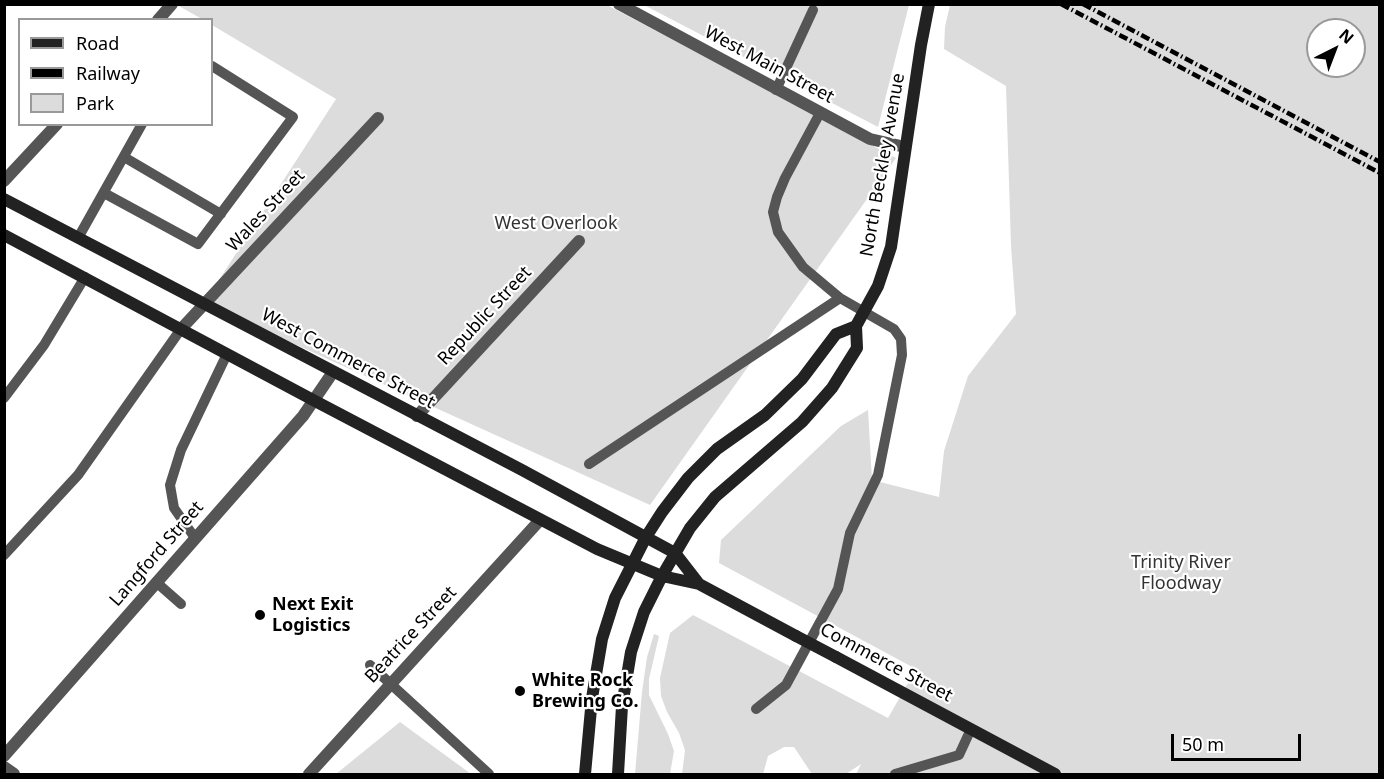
<!DOCTYPE html>
<html>
<head>
<meta charset="utf-8">
<style>
  body { margin:0 }
  #map { position:relative; width:1384px; height:779px; overflow:hidden; background:#fff; font-family:"Noto Sans",sans-serif }
  canvas { display:block }
  .frame { position:absolute; inset:0; border:6px solid #000; pointer-events:none }
  .legend { position:absolute; left:18px; top:18px; width:195px; height:108px; box-sizing:border-box; background:#fff; border:2px solid #999; margin:0; padding:8px 10px; list-style:none; font-size:18px; color:#000 }
  .legend li { display:flex; align-items:center; gap:12px; height:30px }
  .legend b { width:30px; border:2px solid #999 }
  .north { position:absolute; left:1306px; top:18px; width:60px; height:60px; box-sizing:border-box; background:#fff; border:2px solid #999; border-radius:50%; rotate:42deg; font-size:16px; font-weight:700; line-height:24px; text-align:center; color:#000 }
  .north::after { content:''; display:block; margin:auto; width:21px; height:27px; background:#000; clip-path:polygon(50% 0,100% 100%,50% 72%,0 100%) }
  .scale { position:absolute; left:1171px; top:734px; width:130px; height:27px; box-sizing:border-box; border:3px solid #000; border-top:0; padding-left:8px; font-size:18px; line-height:21px; white-space:nowrap; color:#000; -webkit-text-stroke:4px #fff; paint-order:stroke }
</style>
</head>
<body>
<div id="map">
<canvas width="1384" height="779"></canvas>
<div class="frame"></div>
<ul class="legend">
<li><b style="height:8px;background:#222"></b>Road</li>
<li><b style="height:8px;background:#000"></b>Railway</li>
<li><b style="height:16px;background:#dcdcdc"></b>Park</li>
</ul>
<div class="north">N</div>
<div class="scale">50 m</div>
</div>
<script>
const g = document.querySelector('canvas').getContext('2d');
g.lineJoin = 'round';
function fillPath(path, color) {
  g.fillStyle = color;
  g.fill(path, 'evenodd');
}
function poly(rows) {
  const path = new Path2D();
  for (const r of rows) {
    path.moveTo(r[0], r[1]);
    for (let i = 2; i < r.length; i += 2) path.lineTo(r[i], r[i + 1]);
  }
  return path;
}
function stroke(path, color, width, dash) {
  g.strokeStyle = color;
  g.lineWidth = width;
  g.lineCap = dash ? 'butt' : 'round';
  g.setLineDash(dash || []);
  g.stroke(path);
}
function drawText(font, color, halo, rows, align = 'center') {
  g.font = font + ' "Noto Sans",sans-serif';
  g.lineWidth = 4.5;
  g.setLineDash([]);
  g.textBaseline = 'middle';
  g.strokeStyle = halo;
  g.fillStyle = color;
  for (const [text, x, y, turn = 0] of rows) {
    g.save();
    g.translate(x, y);
    g.rotate((+turn || 0) * Math.PI / 180);
    g.textAlign = isNaN(turn) ? turn : align;
    if (halo) g.strokeText(text, 0, 0);
    g.fillText(text, 0, 0);
    g.restore();
  }
}
fillPath(poly([
  [177,5,607,5,896,158,650,505,204,303,336,99,212,25,212,20,202,19],
  [644,5,909,5,878,127],
  [950,5,1379,5,1379,774,856,774,861,764,846,774,812,774,794,747,784,747,768,756,763,774,682,774,685,750,679,733,667,712,661,696,660,678,670,633,693,615,888,718,916,669,719,563,721,540,841,426,868,410,872,480,939,497,944,451,968,376,1016,314,1011,246,1006,86,944,49,945,27],
  [1318,30,1354,30,1354,66,1318,66],
  [654,634,659,636,649,679,649,695,668,734,674,751,670,774,635,774,642,692,647,657],
  [400,722,471,774,336,774]
]), '#dcdcdc');
stroke(poly([
  [776,90,813,10],
  [124,157,221,214],
  [104,193,198,244,293,117,212,66],
  [78,238,142,124],
  [4,398,44,345,85,277],
  [589,464,840,298],
  [195,538,174,508,170,485,181,450,227,354],
  [4,555,78,475,181,329],
  [156,582,181,604],
  [370,665,489,774],
  [756,709,786,685,838,589,850,533,878,475,902,355,901,339,894,329,840,298,803,267,778,232,773,212,777,197,785,178,820,113],
  [895,774,959,755,971,729]
]), '#555', 10);
stroke(poly([
  [619,4,870,139,905,147],
  [158,20,172,4],
  [4,181,57,124],
  [181,329,378,118],
  [417,416,579,241],
  [4,756,303,416,333,372],
  [4,767,14,774],
  [309,774,540,520]
]), '#555', 12);
stroke(poly([
  [4,199,522,470,675,553,699,584],
  [4,235,315,401,597,549,662,576,699,584,796,636],
  [836,657,1055,774],
  [585,774,592,698,602,639,615,598,646,537,662,512,688,478,717,449,765,415,802,379,836,334,856,326,878,286,891,247,921,45,929,4],
  [618,774,622,706,631,652,644,612,662,576,690,528,715,497,802,422,832,388,857,348,856,326]
]), '#222', 12);
stroke(poly([
  [1061,4,1380,173],
  [1083,4,1380,162]
]), '#000', 4.5, [9, 3, 1.5, 3]);
stroke(poly([
  [796,636,836,657]
]), '#222', 12);
for (const [x, y, r, color] of [
  [260,615,6,"#000"],
  [520,691,6,"#000"]
]) {
  const dot = new Path2D();
  dot.arc(x, y, r, 0, 2 * Math.PI);
  g.fillStyle = color;
  g.fill(dot);
  stroke(dot, '#fff', 2);
}
drawText('18px', '#000', '#fff', [
  ["West Main Street",769,65,28],
  ["North Beckley Avenue",883,165,-80],
  ["Wales Street",266,211,-47],
  ["Republic Street",485,316,-47],
  ["West Commerce Street",348,359,28],
  ["Langford Street",157,554,-49],
  ["Beatrice Street",411,635,-47],
  ["Commerce Street",886,663,28]
]);
drawText('18px', '#333', '#fff', [
  ["West Overlook",556,224],
  ["Trinity River",1181,563],
  ["Floodway",1181,584]
]);
drawText('bold 18px', '#000', '#fff', [
  ["Next Exit",272,605],
  ["Logistics",272,626],
  ["White Rock",532,681],
  ["Brewing Co.",532,702]
], 'left');
</script>
</body>
</html>
